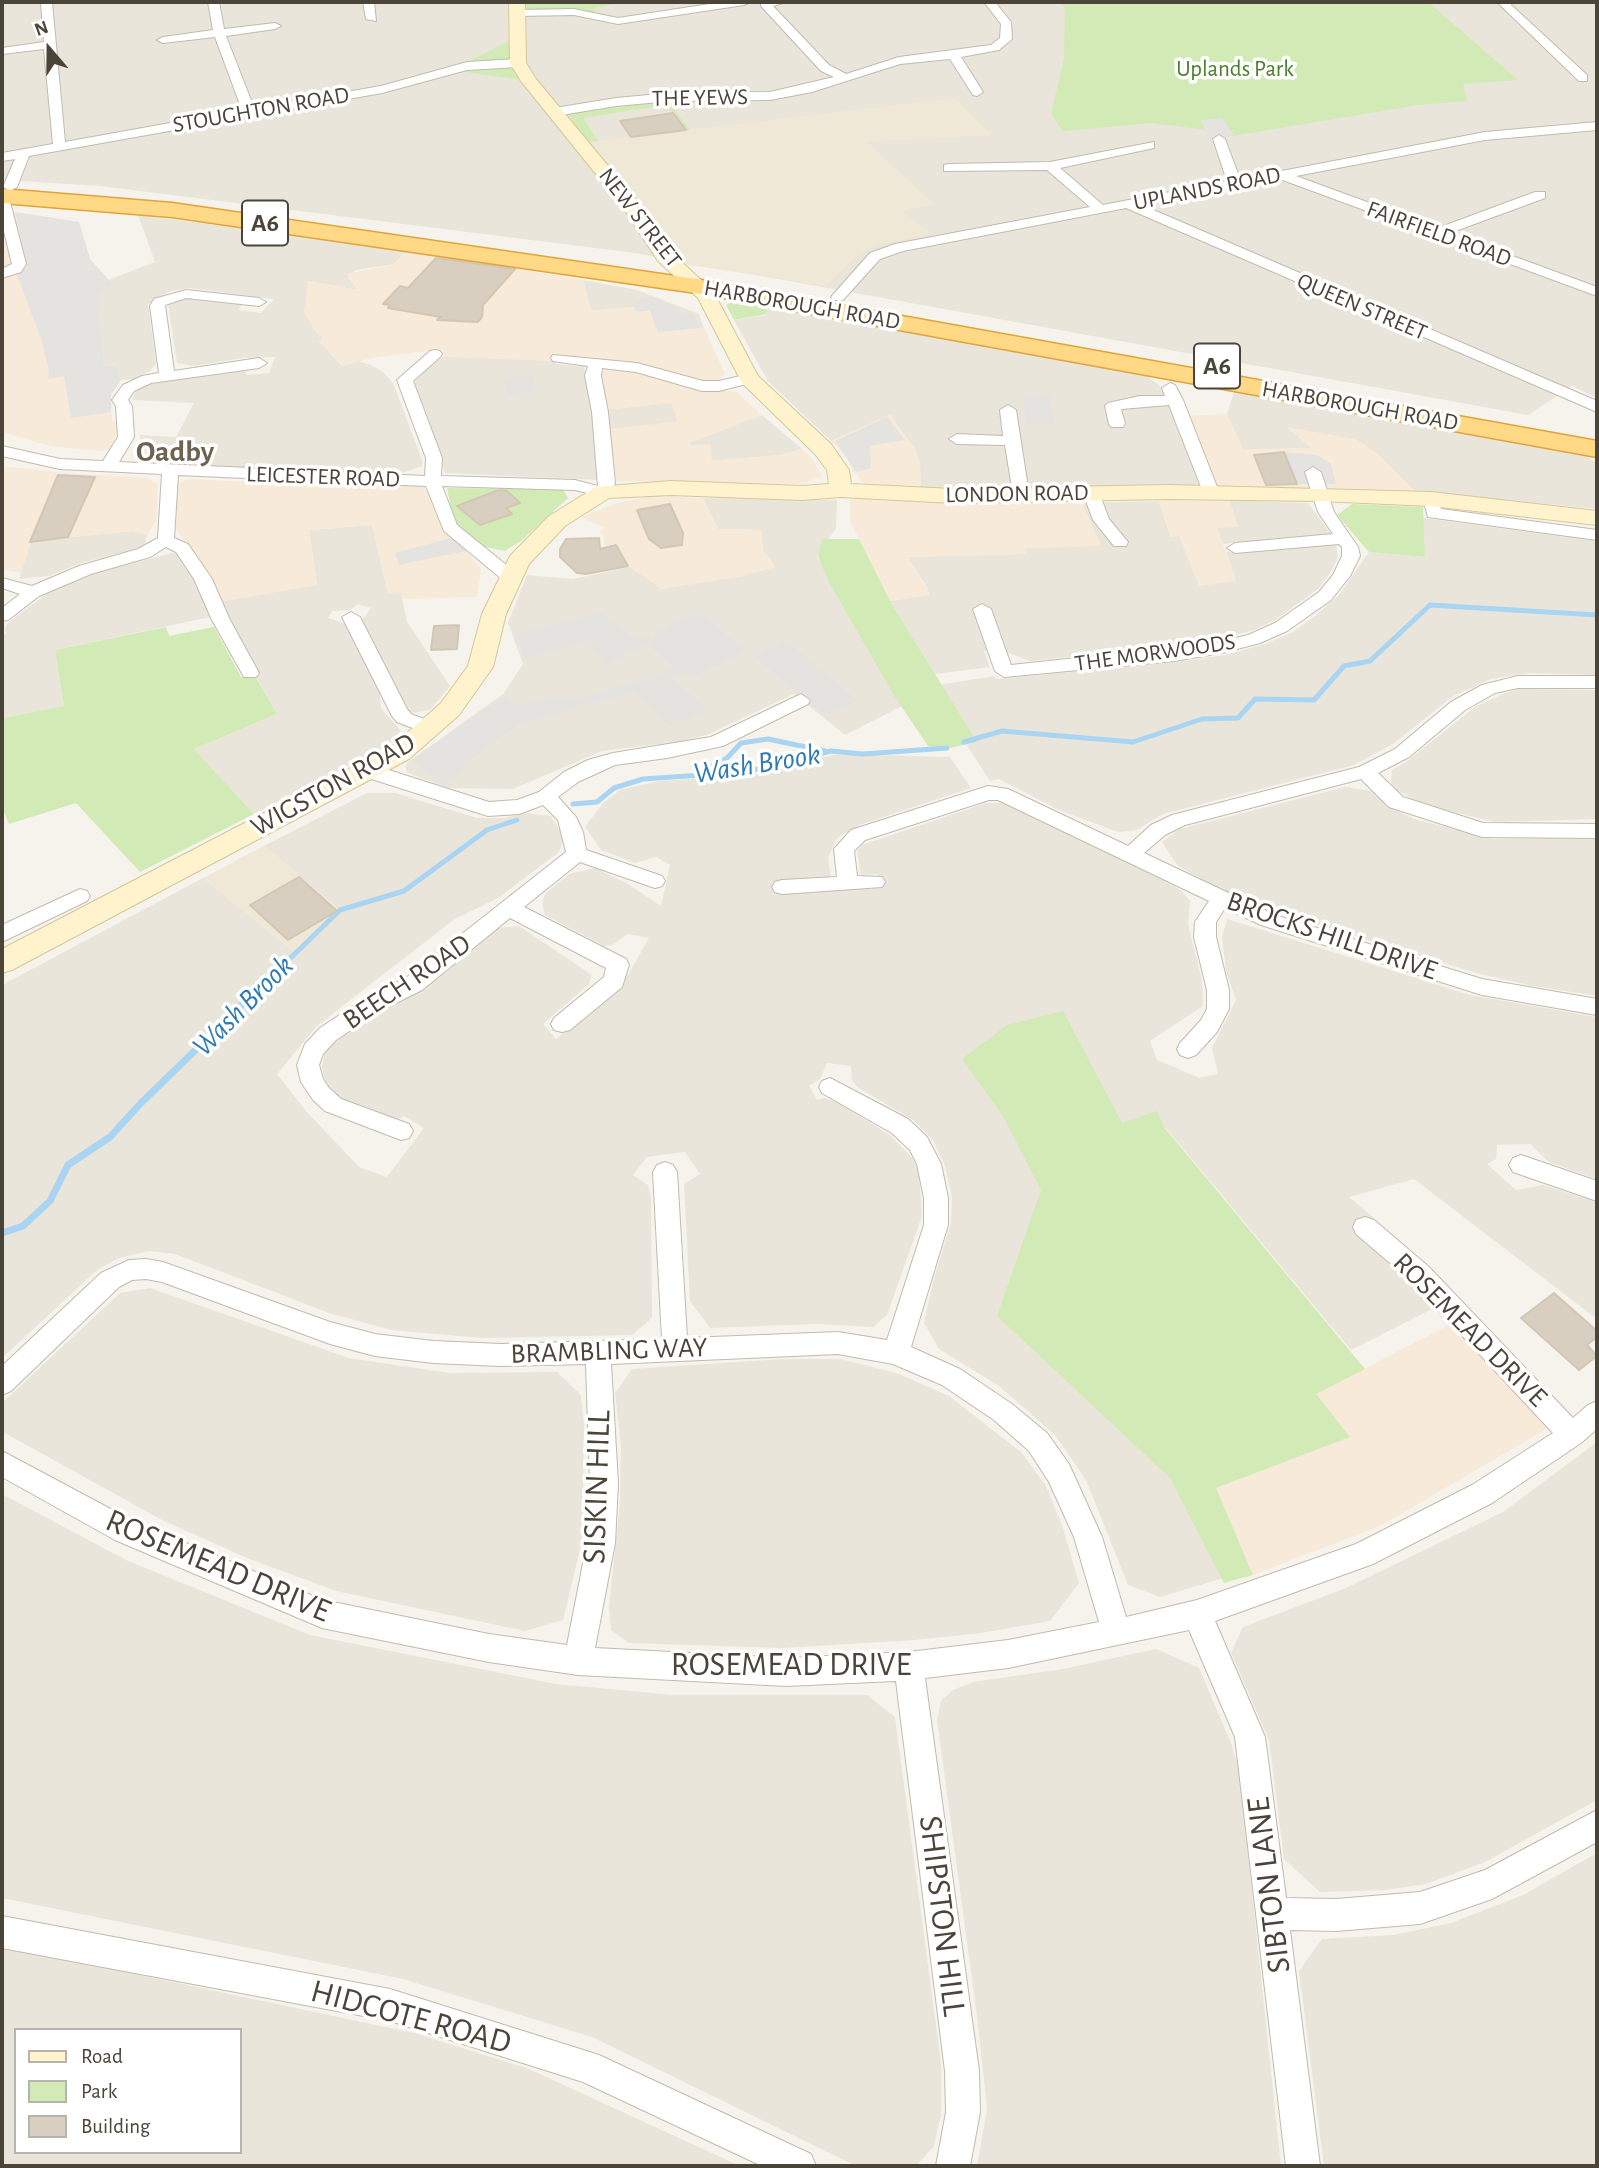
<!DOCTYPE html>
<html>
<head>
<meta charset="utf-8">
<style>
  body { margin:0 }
  #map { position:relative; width:1599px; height:2168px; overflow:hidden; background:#f6f3ec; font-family:"Alegreya Sans",sans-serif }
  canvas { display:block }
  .frame { position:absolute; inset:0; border:4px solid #4b4439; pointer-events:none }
  .legend { position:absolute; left:14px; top:2028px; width:228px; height:126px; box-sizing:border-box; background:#fff; border:2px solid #b7b4b0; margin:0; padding:9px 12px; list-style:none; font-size:21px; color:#4b4439 }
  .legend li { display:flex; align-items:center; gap:14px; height:35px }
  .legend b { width:35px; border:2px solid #b7b4b0 }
  .north { position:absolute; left:14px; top:14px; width:70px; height:70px; -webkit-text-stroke:5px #fff; paint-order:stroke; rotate:340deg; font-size:19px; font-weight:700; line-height:28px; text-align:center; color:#4b4439 }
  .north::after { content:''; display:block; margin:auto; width:24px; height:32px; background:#4b4439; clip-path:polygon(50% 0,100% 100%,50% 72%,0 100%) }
</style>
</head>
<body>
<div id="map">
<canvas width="1599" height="2168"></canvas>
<div class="frame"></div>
<ul class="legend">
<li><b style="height:9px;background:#fff3cd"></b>Road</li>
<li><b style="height:19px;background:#d2eab5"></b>Park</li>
<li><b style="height:19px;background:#d8cfc1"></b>Building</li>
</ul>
<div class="north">N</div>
</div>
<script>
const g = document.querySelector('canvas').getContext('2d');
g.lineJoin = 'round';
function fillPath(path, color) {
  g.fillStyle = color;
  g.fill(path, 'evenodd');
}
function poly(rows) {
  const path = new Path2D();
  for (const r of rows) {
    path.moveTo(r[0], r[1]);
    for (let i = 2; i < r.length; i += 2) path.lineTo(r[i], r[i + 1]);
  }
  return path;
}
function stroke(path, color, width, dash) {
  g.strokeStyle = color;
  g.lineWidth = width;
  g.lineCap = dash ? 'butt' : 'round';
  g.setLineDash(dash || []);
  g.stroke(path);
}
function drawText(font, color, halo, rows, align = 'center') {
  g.font = font + ' "Alegreya Sans",sans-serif';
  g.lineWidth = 7;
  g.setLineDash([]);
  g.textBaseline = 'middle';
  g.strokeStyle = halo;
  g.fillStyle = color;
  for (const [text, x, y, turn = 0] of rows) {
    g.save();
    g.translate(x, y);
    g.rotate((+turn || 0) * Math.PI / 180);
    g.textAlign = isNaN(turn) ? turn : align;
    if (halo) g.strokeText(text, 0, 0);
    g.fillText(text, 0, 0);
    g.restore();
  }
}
fillPath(poly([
  [2,2,1597,2,1597,398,1572,386,1528,415,635,253,100,186,2,180],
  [138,215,407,250,394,264,356,270,348,277,358,290,308,281,323,339,319,341,342,366,358,361,371,365,383,372,393,383,422,460,422,466,405,472,242,468,140,462,140,435,176,437,194,403,132,400,136,390,151,384,230,370,244,369,247,375,269,373,275,357,243,358,194,366,177,363,168,304,181,298,242,305,238,310,261,313,274,299,188,288,171,291,148,304,156,363,150,371,134,379,121,380,117,366,104,365,96,295,113,285,108,280,155,262],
  [583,280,637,290,699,314,704,328,658,332,634,307,591,311],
  [765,309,842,318,1144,373,1162,388,1203,486,921,488,920,464,891,415,831,441,768,381,734,320,767,315],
  [478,356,555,361,556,364,584,366,594,417,599,480,445,473,414,383,429,365,444,357],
  [1235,390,1582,454,1597,463,1597,509,1415,491,1378,454,1288,427,1312,448,1243,450,1227,414],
  [672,402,678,422,605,430,603,410],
  [762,415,802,449,780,455,711,461,688,443],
  [703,498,837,500,836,528,817,557,904,705,845,735,794,694,709,734,683,741,602,751,513,789,449,788,408,773,405,767,408,762,503,694,523,664,508,623,527,575,573,579,630,567,662,589,763,550,761,530,718,529],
  [1229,500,1308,503,1331,534,1223,544,1216,528,1238,526],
  [1159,501,1170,536,1179,536,1236,581,1226,552,1336,544,1338,558,1330,573,1319,588,1277,619,1254,630,1205,643,1030,661,1003,651,987,606,975,606,990,650,984,651,990,667,935,674,890,601,929,595,927,587,907,557,1024,554,1027,548,1100,545,1082,503],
  [1423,518,1597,541,1597,675,1529,673,1491,679,1453,696,1393,744,1354,765,1163,814,1137,830,1118,832,1059,810,999,779,990,781,962,738,939,685,994,676,996,679,1185,661,1225,655,1265,644,1293,632,1315,616,1339,595,1369,552,1425,557],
  [372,525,388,593,401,592,407,622,450,686,430,710,412,713,404,710,364,625,362,620,371,608,358,604,350,610,332,611,328,618,346,624,380,693,381,708,400,730,399,736,382,749,254,814,194,749,277,714,235,639,219,602,317,584,309,530],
  [133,531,147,535,145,543,138,548,78,564,49,576,19,579,31,541],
  [175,552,181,554,201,592,210,617,55,650,64,706,2,718,2,636,6,634,5,628,10,621,48,593,77,578],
  [1519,689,1597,690,1597,819,1494,822,1422,804,1397,790,1391,783,1392,770,1406,762,1475,707,1505,693],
  [837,754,950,757,971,788,862,824,838,837,828,857,831,877,779,880,779,893,879,888,878,874,861,875,857,852,862,845,986,803,1007,803,1106,850,1181,890,1190,901,1188,924,1202,980,1203,1006,1150,1041,1157,1060,1200,1078,1218,1074,1212,1048,1236,1000,1226,971,1222,937,1227,919,1470,995,1597,1017,1597,1179,1549,1162,1530,1144,1497,1145,1496,1159,1487,1164,1516,1190,1543,1185,1597,1202,1597,1319,1414,1179,1349,1197,1374,1218,1354,1229,1434,1308,1351,1350,1165,1127,1109,1148,1237,1574,1160,1597,1128,1585,1086,1480,1055,1435,999,1386,939,1349,924,1323,934,1278,951,1223,952,1198,945,1166,933,1140,913,1120,857,1087,852,1080,851,1066,827,1063,820,1079,809,1086,817,1100,826,1098,840,1103,891,1136,913,1159,919,1174,922,1216,887,1315,873,1327,816,1324,710,1328,690,1301,684,1184,700,1174,685,1152,647,1157,633,1175,648,1185,651,1198,652,1318,632,1335,482,1338,392,1330,332,1314,175,1254,150,1251,119,1258,97,1270,2,1358,2,985,203,878,296,953,340,910,264,846,367,793,395,793,477,818,505,818,525,813,551,816,560,830,563,840,559,852,498,898,455,919,381,976,317,1026,277,1074,306,1111,359,1167,387,1177,424,1128,404,1116,393,1122,339,1101,326,1085,322,1067,325,1051,335,1040,496,928,519,926,592,975,589,984,543,1024,556,1039,601,1004,628,975,649,938,628,934,612,945,604,946,545,915,542,902,545,894,569,874,595,868,628,884,661,906,670,865,656,857,635,863,601,850,585,827,603,803,620,790,659,781,749,775,772,771,770,766,775,765,778,769],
  [1345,787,1371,791,1387,806,1414,819,1493,839,1597,837,1597,996,1533,986,1480,974,1239,901,1177,865,1162,842,1180,829],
  [150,1288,349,1358,449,1373,557,1372,581,1395,584,1425,582,1541,563,1620,525,1631,336,1591,247,1558,162,1520,3,1432,3,1402,120,1293],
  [782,1359,841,1359,899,1374,949,1396,1022,1453,1046,1486,1062,1525,1079,1583,1050,1621,981,1633,915,1640,782,1648,629,1643,611,1630,609,1607,620,1501,621,1446,615,1393,632,1369],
  [1597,1442,1597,1800,1485,1862,1426,1884,1386,1890,1320,1892,1284,1859,1269,1740,1231,1653,1243,1627,1346,1588,1503,1512],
  [2,1494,126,1560,310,1635,556,1684,673,1695,867,1695,895,1717,941,2063,941,2114,934,2146,916,2166,856,2166,592,2037,403,1979,2,1898],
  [1156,1649,1199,1668,1231,1743,1239,1769,1281,2166,977,2166,987,2109,977,2016,937,1720,941,1701,953,1690,973,1682,1063,1669],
  [1597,1853,1597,2166,1324,2166,1299,1971,1322,1939,1393,1935,1451,1923,1523,1895],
  [2,1946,414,2033,529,2069,740,2166,2,2166],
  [16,2030,240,2030,240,2152,16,2152]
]), '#eae5da');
fillPath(poly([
  [2,210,79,222,90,259,113,285,97,295,104,365,117,366,121,380,111,395,112,421,120,422,111,448,100,451,50,446,2,432],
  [407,250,583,280,591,311,634,307,636,312,650,310,658,332,704,328,725,374,718,380,700,382,628,361,558,355,556,361,444,357,442,349,371,358,343,366,318,341,323,339,314,330,304,312,308,281,358,290,347,274,394,264],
  [606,367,644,370,688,386,737,392,762,415,689,443,689,446,710,444,712,461,780,455,802,449,811,457,822,476,802,484,612,481,605,430,678,421,671,403,603,410,600,378],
  [1227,414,1243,450,1311,448,1286,427,1356,439,1378,454,1415,491,1214,487,1184,416],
  [890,415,916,450,920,464,921,488,867,486,855,474,845,454,831,441],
  [2,466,64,473,147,478,158,484,156,520,147,535,133,531,31,541,21,573,2,569],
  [190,479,327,486,423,485,438,518,481,569,477,597,402,599,401,592,388,594,372,525,309,530,317,585,219,602,176,528,175,499,178,483],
  [655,496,703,498,718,529,761,530,763,550,776,567,743,576,662,589,630,567,616,544,605,546,603,534,599,532,604,528,581,517,620,502],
  [850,499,1082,503,1101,546,1027,548,1025,554,908,557,930,595,890,601,850,521],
  [1229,500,1238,527,1217,528,1236,581,1199,586,1179,536,1170,537,1159,501],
  [1451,1324,1550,1427,1382,1525,1253,1575,1216,1488,1349,1437,1315,1394]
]), '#f7ead8');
fillPath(poly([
  [955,98,992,135,867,142,934,204,902,211,931,233,875,246,860,253,825,286,684,264,588,142],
  [264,846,340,910,296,953,203,878]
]), '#efe8d6');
fillPath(poly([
  [517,2,626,2,594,8,598,17,573,12,518,13],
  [1060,2,1428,2,1518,80,1463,84,1467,101,1418,105,1208,140,1205,130,1153,123,1062,131,1051,113,1064,59,1065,8],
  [517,37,529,81,452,70],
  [667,101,690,130,686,130,667,105,583,118,598,141,588,142,568,114,618,104],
  [736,300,786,308,766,309,767,314,734,320,726,305],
  [447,488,563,489,568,498,521,541,505,551,481,546,453,520],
  [1352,504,1423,507,1425,557,1369,552,1337,515],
  [822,539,859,539,890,601,977,742,944,749,928,746,895,697,830,584,818,557],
  [166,627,169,636,214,627,241,677,254,674,277,714,194,749,254,814,140,872,76,803,9,824,2,807,2,718,64,706,55,650],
  [1063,1011,1122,1123,1157,1111,1164,1127,1365,1369,1316,1394,1350,1437,1216,1488,1253,1575,1224,1583,1170,1478,997,1316,1041,1190,1003,1116,962,1059,1007,1025]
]), '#d2eab5');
fillPath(poly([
  [1222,118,1234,135,1208,140,1201,120],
  [15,212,79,222,90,259,113,285,97,295,104,365,117,366,121,380,111,395,111,412,71,418,64,376,48,379,49,371,42,341,17,275,27,267],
  [641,297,653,297,675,307,682,315,694,314,700,328,658,332,650,310,636,312,634,307],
  [534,375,536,396,508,394,503,378],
  [1049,394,1055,425,1026,424,1024,396],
  [887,417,905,440,870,446,871,468,856,472,835,441],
  [1284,452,1317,455,1331,464,1336,484,1297,484],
  [455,537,470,550,399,565,395,553],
  [699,612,746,651,690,678,681,672,671,678,708,710,670,726,635,692,519,724,464,764,467,768,443,786,412,760,504,696,519,706,544,698,577,699,667,672,673,666,649,645,604,666,590,642,525,658,514,634,601,613,635,639,653,639,657,630],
  [787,641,858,701,825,716,754,656]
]), '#e5e3e0');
stroke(poly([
  [964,742,1002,731,1133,742,1202,719,1238,718,1255,699,1314,700,1344,666,1370,661,1430,605,1597,615],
  [698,774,727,758,741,743,768,739,825,751],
  [573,804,597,802,614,788,643,779,746,772,831,751,863,754,947,748],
  [243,1004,340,910,404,891,487,830,517,820]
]), '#a9d4f2', 5);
stroke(poly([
  [2,1233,23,1226,50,1201,68,1165,110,1137,141,1103,245,1002]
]), '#a9d4f2', 7);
const building = poly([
  [673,113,686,130,631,137,620,121,673,113],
  [436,258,459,261,515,269,483,305,482,317,478,322,437,320,441,317,388,308,390,305,383,304,400,286,408,288,436,258],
  [1284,452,1297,484,1266,485,1254,455,1284,452],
  [58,475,95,477,68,537,30,542,58,475],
  [499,490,507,491,520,503,506,508,512,514,480,525,457,506,499,490],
  [670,504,683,533,682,545,661,548,649,539,637,510,670,504],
  [599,538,600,549,616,545,628,566,586,574,577,573,560,557,560,549,566,539,599,538],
  [459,625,457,649,431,650,434,626,459,625],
  [299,877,337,911,288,940,250,905,299,877],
  [1554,1293,1597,1331,1597,1337,1587,1345,1597,1356,1579,1370,1521,1318,1554,1293]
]);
fillPath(building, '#d8cfc1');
stroke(building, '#d3c7b4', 2);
const minor = poly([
  [41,2,52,2,65,142,242,110,215,37,163,43,157,40,163,37,213,30,208,2,219,2,224,29,275,23,281,26,275,29,226,36,254,108,381,86,467,62,518,59,524,63,518,67,467,70,382,93,29,156,17,187,10,191,3,187,15,159,2,161,2,153,53,144,44,49,2,54,2,48,44,42,41,2],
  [363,2,374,2,376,21,366,19,363,2],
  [723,2,750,2,744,5,618,24,574,15,518,16,512,13,518,10,574,9,618,18,723,2],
  [761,2,786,2,773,6,829,65,846,74,899,57,991,45,1000,38,1001,24,984,2,995,2,1011,22,1012,39,999,50,961,57,983,92,977,96,973,95,950,59,900,64,812,92,770,100,671,101,616,106,555,116,549,112,555,108,616,98,671,93,770,92,834,77,821,71,761,6,761,2],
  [1497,2,1508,2,1587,75,1587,81,1579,81,1497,2],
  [1597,122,1597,130,1485,140,1296,176,1438,228,1535,192,1545,192,1545,198,1450,233,1597,287,1597,296,1280,179,1142,205,1597,401,1597,412,1126,208,903,251,880,259,843,300,833,300,831,297,870,253,895,244,1090,207,1047,170,944,171,944,165,949,164,1050,162,1154,142,1154,148,1060,168,1103,205,1227,181,1213,139,1219,135,1225,139,1240,179,1485,132,1597,122],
  [2,194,9,198,26,264,21,272,2,278,2,269,12,264,2,223,2,194],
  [186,290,259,298,266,302,259,306,186,298,165,305,174,371,259,358,267,363,259,368,151,383,134,391,128,400,132,406,134,437,119,462,425,476,426,458,397,380,430,351,435,350,440,351,442,354,440,357,413,381,442,458,441,476,575,480,598,486,592,412,585,376,588,366,553,361,551,358,553,355,637,363,703,381,719,381,749,374,757,379,754,382,719,391,702,391,636,372,602,368,601,376,608,412,615,483,610,495,604,497,575,490,442,486,457,525,515,572,518,576,509,581,503,580,444,531,426,486,178,475,174,538,188,544,212,579,230,620,259,673,256,677,244,677,212,620,194,579,176,552,166,547,150,557,91,574,39,596,8,620,2,621,2,608,20,594,2,588,2,578,32,586,79,566,138,549,158,538,162,474,60,469,2,456,2,446,60,459,103,461,118,437,116,406,112,400,123,385,142,376,159,373,150,306,154,299,186,290],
  [1170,383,1175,385,1183,400,1219,492,1217,495,1211,497,1203,492,1169,405,1121,409,1125,424,1123,427,1111,427,1109,424,1105,406,1108,403,1140,396,1165,396,1162,388,1170,383],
  [1008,405,1016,410,1029,494,1021,499,1013,494,1005,445,957,444,949,439,957,434,1003,436,1000,410,1008,405],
  [1313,467,1321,472,1334,512,1358,547,1360,556,1350,576,1331,600,1287,631,1260,643,1222,653,1174,661,1004,677,995,671,973,609,982,604,991,609,1011,665,1216,643,1248,635,1275,623,1319,592,1333,575,1342,556,1342,547,1339,544,1235,553,1227,548,1235,543,1333,534,1318,512,1305,472,1313,467],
  [1091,488,1099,493,1109,519,1128,542,1126,546,1114,546,1093,520,1083,493,1091,488],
  [1431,494,1437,496,1441,509,1597,530,1597,540,1428,517,1423,499,1431,494],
  [351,612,360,617,407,709,411,714,437,724,439,728,437,732,423,732,397,722,392,716,342,617,351,612],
  [1518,676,1597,676,1597,688,1518,688,1495,693,1465,710,1409,757,1378,773,1403,797,1483,823,1597,824,1597,838,1482,837,1389,807,1361,779,1185,825,1165,835,1144,853,1275,915,1482,979,1597,999,1597,1015,1482,995,1261,925,1225,908,1216,922,1216,937,1229,990,1229,1009,1217,1032,1196,1055,1188,1058,1180,1055,1177,1049,1180,1043,1201,1020,1207,1009,1207,990,1194,937,1195,922,1209,901,998,800,989,800,865,840,854,851,857,876,882,877,885,882,882,887,782,894,775,892,772,887,775,882,782,880,837,877,834,849,851,830,988,786,1008,789,1128,846,1151,825,1172,815,1359,767,1395,749,1451,702,1482,685,1518,676],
  [801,694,810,700,808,704,723,746,667,758,615,765,578,782,558,797,576,817,583,832,586,850,662,876,665,881,662,886,655,888,580,862,524,907,626,959,629,965,622,987,570,1030,562,1032,554,1030,551,1024,554,1018,604,977,606,968,510,918,422,990,378,1012,336,1040,323,1054,319,1065,323,1079,329,1088,341,1099,409,1124,413,1131,409,1138,401,1140,325,1111,313,1100,301,1082,297,1065,305,1044,320,1028,362,1000,406,978,566,852,558,820,543,805,519,814,488,816,362,776,359,771,362,766,376,766,489,802,517,800,539,792,564,772,588,760,613,753,711,737,801,694],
  [80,889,87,891,90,896,87,901,2,942,2,925,80,889],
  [830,1078,908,1119,927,1137,941,1164,948,1198,948,1225,911,1347,960,1369,1012,1404,1047,1433,1069,1464,1102,1537,1126,1617,1197,1600,1356,1544,1472,1485,1553,1433,1411,1281,1356,1234,1353,1227,1356,1220,1365,1217,1374,1220,1429,1267,1573,1418,1588,1405,1597,1401,1597,1429,1581,1443,1492,1503,1373,1564,1215,1621,1265,1737,1286,1898,1336,1899,1420,1892,1485,1870,1597,1810,1597,1842,1492,1899,1420,1924,1336,1931,1290,1930,1320,2166,1286,2166,1235,1737,1189,1630,1008,1668,925,1678,979,2071,980,2112,970,2166,936,2166,946,2112,945,2071,896,1681,786,1686,578,1675,489,1662,322,1628,115,1540,2,1477,2,1451,135,1522,323,1600,489,1634,567,1645,587,1543,590,1483,586,1364,501,1366,433,1363,375,1356,330,1344,162,1282,146,1279,132,1280,119,1287,11,1391,2,1395,2,1366,101,1273,129,1260,146,1259,163,1262,330,1322,375,1334,433,1341,501,1344,662,1339,653,1172,657,1165,665,1162,673,1165,677,1172,687,1338,838,1332,887,1340,924,1225,924,1198,917,1164,910,1150,892,1133,822,1093,819,1087,822,1081,830,1078],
  [838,1354,893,1364,942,1385,994,1420,1029,1451,1049,1482,1074,1537,1099,1622,1008,1640,909,1652,786,1658,595,1648,615,1543,618,1483,611,1364,838,1354],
  [1521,1155,1597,1181,1597,1201,1513,1172,1509,1165,1513,1158,1521,1155],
  [2,1916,390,1989,599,2055,811,2154,816,2166,762,2166,583,2082,390,2021,2,1948,2,1916]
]);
const secondary = poly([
  [509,2,525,2,526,63,536,79,638,202,672,253,713,291,758,376,831,444,849,470,851,484,953,489,1168,485,1431,492,1597,511,1597,525,1431,506,1320,501,1168,499,953,503,841,497,802,500,671,495,609,498,565,526,529,564,506,614,493,667,459,715,409,759,12,970,2,973,2,949,391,747,441,703,468,666,482,614,510,556,549,516,596,487,671,481,802,486,829,484,827,470,815,454,742,383,698,298,658,261,624,209,521,81,510,63,509,2]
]);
const trunk = poly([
  [2,189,172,203,696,279,1597,441,1597,457,696,293,172,217,2,203,2,189]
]);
stroke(minor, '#c2bbae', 2);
stroke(secondary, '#d6c79b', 2);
stroke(trunk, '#e0a43c', 3);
fillPath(minor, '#fff');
fillPath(secondary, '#fff3cd');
fillPath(trunk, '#ffd985');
drawText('23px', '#4a7f2a', '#fff', [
  ["Uplands Park",1235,69]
]);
drawText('23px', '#4b4439', '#fff', [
  ["THE YEWS",700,98,-1],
  ["STOUGHTON ROAD",261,110,-10],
  ["UPLANDS ROAD",1207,189,-11],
  ["NEW STREET",640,218,52],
  ["FAIRFIELD ROAD",1439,234,20],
  ["HARBOROUGH ROAD",802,305,10],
  ["QUEEN STREET",1362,307,23],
  ["HARBOROUGH ROAD",1360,406,10],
  ["LEICESTER ROAD",323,477,2],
  ["LONDON ROAD",1017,494,-1],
  ["THE MORWOODS",1155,653,-8]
]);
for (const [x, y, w] of [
  [265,223,46],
  [1217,366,46]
]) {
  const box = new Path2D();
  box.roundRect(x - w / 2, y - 22.5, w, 45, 5);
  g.fillStyle = '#fff';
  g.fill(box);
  stroke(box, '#4b4439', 2);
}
drawText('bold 26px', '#4b4439', null, [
  ["A6",265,223],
  ["A6",1217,366]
]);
drawText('28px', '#4b4439', '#fff', [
  ["WIGSTON ROAD",333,785,-29],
  ["BROCKS HILL DRIVE",1332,936,19],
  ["BEECH ROAD",407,982,-34],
  ["ROSEMEAD DRIVE",1470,1330,45],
  ["BRAMBLING WAY",609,1351,-2]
]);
drawText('bold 30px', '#6e6250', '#fff', [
  ["Oadby",175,452]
]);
drawText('italic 30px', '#2e7ab2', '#fff', [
  ["Wash Brook",757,764,-9],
  ["Wash Brook",243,1006,-45]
]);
drawText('33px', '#4b4439', '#fff', [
  ["SISKIN HILL",597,1487,-88],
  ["ROSEMEAD DRIVE",218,1566,23],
  ["ROSEMEAD DRIVE",791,1665],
  ["SIBTON LANE",1269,1885,-97],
  ["SHIPSTON HILL",942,1916,83],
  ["HIDCOTE ROAD",411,2017,15]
]);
</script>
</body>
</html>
